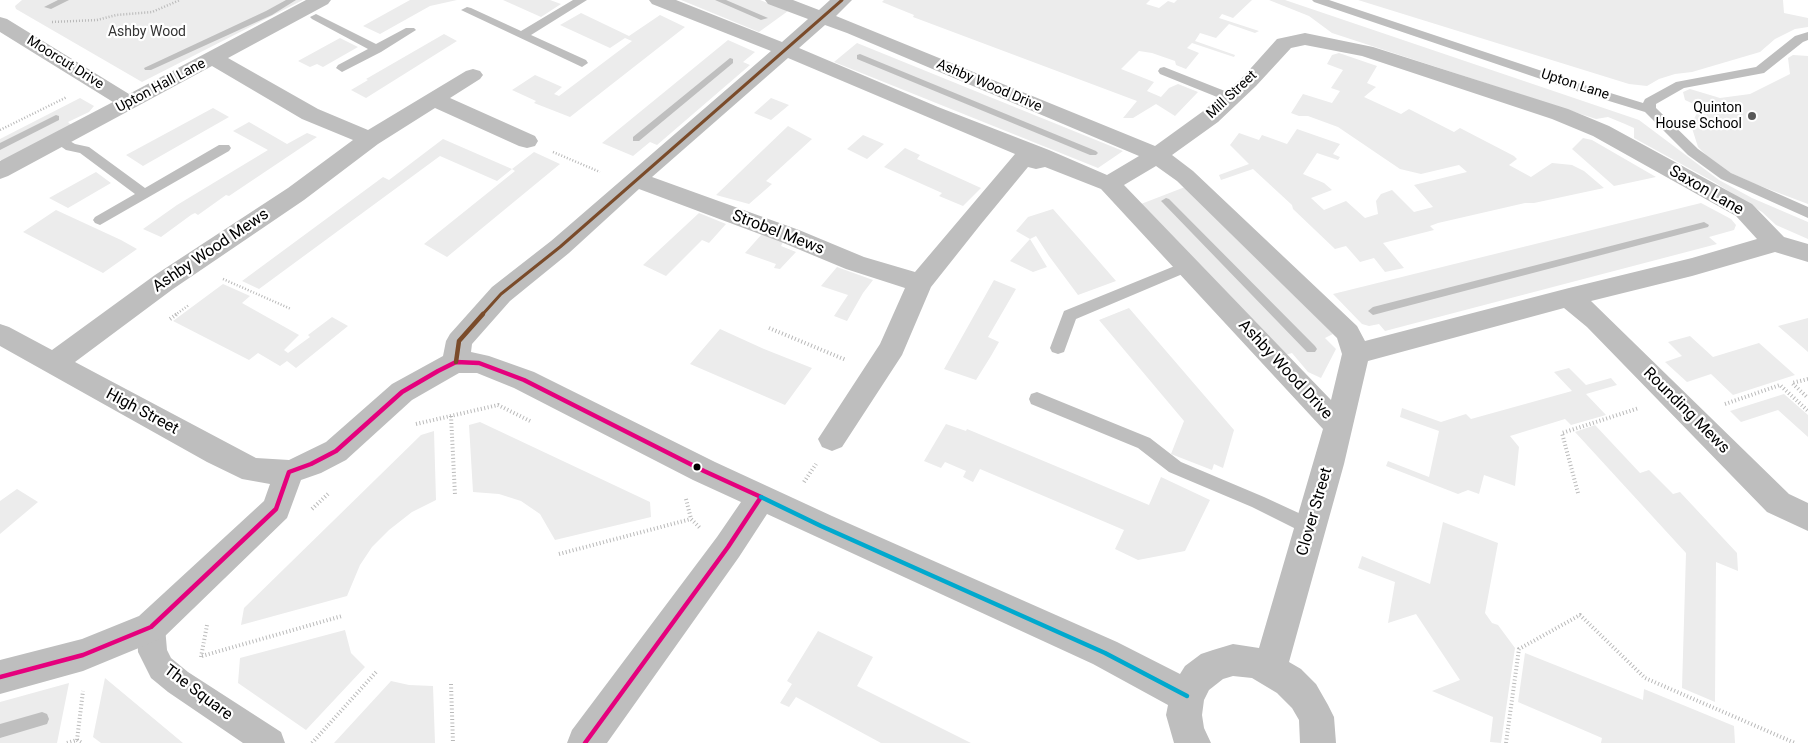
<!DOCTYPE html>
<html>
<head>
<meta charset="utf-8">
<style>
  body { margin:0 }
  canvas { display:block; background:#fff }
</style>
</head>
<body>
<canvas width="1808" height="743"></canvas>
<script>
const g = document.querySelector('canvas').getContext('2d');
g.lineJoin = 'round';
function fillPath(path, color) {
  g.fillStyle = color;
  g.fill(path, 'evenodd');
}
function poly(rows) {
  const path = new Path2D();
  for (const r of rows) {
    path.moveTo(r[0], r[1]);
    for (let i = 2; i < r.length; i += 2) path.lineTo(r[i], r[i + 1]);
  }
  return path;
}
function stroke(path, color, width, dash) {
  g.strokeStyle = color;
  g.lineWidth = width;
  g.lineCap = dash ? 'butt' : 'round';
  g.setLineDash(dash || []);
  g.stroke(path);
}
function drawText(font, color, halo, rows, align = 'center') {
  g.font = font + ' Roboto,sans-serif';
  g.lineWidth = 4.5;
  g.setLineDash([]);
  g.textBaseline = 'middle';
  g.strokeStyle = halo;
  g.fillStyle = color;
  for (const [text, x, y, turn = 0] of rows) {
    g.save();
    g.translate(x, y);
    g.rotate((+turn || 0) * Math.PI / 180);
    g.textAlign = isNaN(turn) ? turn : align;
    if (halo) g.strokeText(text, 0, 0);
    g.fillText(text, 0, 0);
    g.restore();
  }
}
fillPath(poly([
  [22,0,303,0,142,82,16,9,15,6],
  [410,0,457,0,430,6,380,34,363,26],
  [503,0,550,0,561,4,541,17],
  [681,0,760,0,788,11,759,32],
  [884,0,1150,0,1146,4,1159,8,1168,1,1174,3,1177,0,1252,0,1233,18,1222,14,1219,18,1259,31,1255,33,1229,24,1216,38,1200,33,1195,41,1235,55,1234,57,1192,43,1187,48,1199,53,1186,69,1176,65,1175,61,1152,53,1139,51,1121,69,1154,82,1147,91,1161,97,1169,88,1178,84,1198,92,1175,116,1156,104,1133,118,1123,118,1137,101,913,17,914,15,882,2],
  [1269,0,1285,0,1639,120,1719,180,1752,198,1808,222,1808,239,1776,225,1762,212,1714,182,1634,138,1634,128,1625,124,1608,117,1596,119,1332,33,1309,16],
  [1358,0,1783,0,1784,13,1808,18,1808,27,1795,29,1775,39,1760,52,1692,72,1675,74,1659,79,1647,86,1629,84],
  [581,13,629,36,660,15,685,27,570,117,534,103,536,101,512,90,535,75,562,87,554,94,559,96,632,41,625,38,610,48,560,25],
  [444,34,457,41,366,98,351,90,368,80,366,79],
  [340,38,358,47,323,67,317,64,310,67,298,61],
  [728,40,755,52,743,62,750,65,657,145,650,142,633,156,602,143],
  [857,43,1123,151,1098,168,834,62],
  [1339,53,1377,66,1367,83,1376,87,1364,97,1401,114,1409,109,1454,132,1460,128,1514,156,1517,159,1509,165,1531,177,1552,163,1572,165,1584,171,1604,188,1534,203,1525,203,1438,223,1430,226,1434,230,1383,243,1404,268,1385,272,1374,258,1360,262,1346,246,1335,249,1293,209,1292,205,1253,169,1221,180,1219,175,1249,164,1230,145,1239,133,1259,140,1262,135,1287,144,1297,129,1340,144,1333,154,1340,157,1338,160,1317,153,1303,174,1324,183,1332,190,1311,198,1324,210,1346,201,1365,218,1378,214,1376,201,1381,194,1392,190,1414,212,1433,207,1414,185,1467,172,1459,165,1421,174,1400,169,1338,127,1308,116,1299,116,1291,113,1303,94,1332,103,1340,91,1331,88,1343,70,1327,64,1332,55],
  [1793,55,1808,56,1808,204,1755,184,1731,173,1706,155,1698,147,1691,125,1700,107,1685,100,1683,92,1690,89,1720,98,1750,94,1790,74,1788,58],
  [80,98,94,106,89,112,68,122,72,126,2,161,0,160,0,139],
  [771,98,789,105,771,120,754,113],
  [213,108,229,117,143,166,126,155],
  [249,122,287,144,307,133,317,137,229,196,226,195,198,215,195,213,191,215,161,237,143,229,177,205,268,150,233,131],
  [788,126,812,139,766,181,772,184,749,204,716,195],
  [863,135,884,144,867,159,847,149],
  [1583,138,1592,140,1656,177,1614,186,1572,149],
  [443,139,512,169,534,152,560,164,447,257,424,244,515,171,512,169,497,181,440,156,259,289,242,281,383,177,389,180],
  [905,148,920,155,917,159,981,188,963,206,939,196,942,193,884,167],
  [96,172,111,183,68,208,49,198],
  [1185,187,1333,334,1325,338,1336,349,1321,378,1308,372,1292,353,1285,355,1141,204],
  [1701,203,1731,219,1736,225,1734,230,1709,237,1717,244,1385,331,1379,324,1369,326,1362,324,1333,294],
  [1053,209,1083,243,1116,281,1078,295,1049,256,1036,236,1030,239,1047,267,1033,272,1010,261,1030,239,1016,231,1028,217],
  [56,210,121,240,137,249,103,273,23,232],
  [699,213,726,224,709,243,702,240,666,276,643,265],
  [762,234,783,242,781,246,796,252,780,269,774,268,776,264,745,253],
  [837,267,873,280,863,293,847,321,834,316,848,295,821,286],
  [994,280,1016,289,988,337,999,342,991,356,976,380,944,369],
  [223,284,250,296,242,303,299,335,284,350,288,353,310,337,308,335,332,317,348,326,296,368,287,361,280,366,258,353,249,360,173,321],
  [1129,308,1234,430,1223,468,1214,464,1212,470,1171,454,1184,421,1099,320],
  [1808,318,1808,352,1778,326],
  [720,329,764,349,812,368,785,405,690,364],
  [1690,336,1713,357,1759,343,1795,375,1733,395,1711,374,1687,382,1665,362,1682,356,1668,342],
  [1569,368,1586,385,1611,378,1617,385,1586,394,1606,415,1571,425,1565,419,1510,436,1519,447,1515,486,1484,475,1479,494,1468,490,1458,494,1386,466,1388,461,1429,477,1439,431,1400,417,1402,408,1441,422,1466,414,1471,419,1572,391,1554,372],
  [1784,394,1808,415,1808,437,1778,410,1741,422,1730,411],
  [480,422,650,502,651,517,555,540,540,514,521,501,499,494,473,492,469,425],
  [946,424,966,431,967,429,1149,505,1161,477,1210,500,1185,551,1138,560,1115,549,1124,530,980,469,973,482,963,477,966,471,945,462,941,468,924,461],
  [1595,425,1640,473,1649,470,1673,494,1680,492,1737,553,1738,571,1716,562,1715,702,1682,688,1686,553,1575,432],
  [434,431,436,500,412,512,389,530,372,547,360,565,347,596,241,625,244,608,421,435],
  [17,489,38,502,0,534,0,501],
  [1443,522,1498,543,1485,613,1492,623,1498,625,1515,648,1501,743,1490,742,1493,717,1432,691,1460,680,1416,614,1388,623,1395,582,1358,568,1362,556,1430,584],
  [345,630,351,653,365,667,306,730,238,683,240,658],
  [818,631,873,657,857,686,971,743,881,743,796,697,789,707,780,703,792,684,787,681],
  [1525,653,1643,700,1644,689,1734,726,1735,743,1601,743,1602,738,1518,702],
  [105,678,183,743,101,743,93,737],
  [391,681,409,685,433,686,435,743,334,743],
  [69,683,57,743,0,743,0,702]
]), '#ececec');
fillPath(poly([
  [58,0,69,0,51,9,44,7,58,0],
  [286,0,296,0,272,15,151,70,145,70,144,68,266,11,286,0],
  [715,0,726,0,768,18,761,20,715,0],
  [860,54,1096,151,1098,153,1096,155,1090,155,857,59,857,55,860,54],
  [730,58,733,59,733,63,639,141,633,141,633,137,730,58],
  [56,115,59,116,59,120,0,150,0,143,56,115],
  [1166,198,1169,199,1315,346,1317,349,1315,352,1307,352,1163,203,1161,201,1166,198],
  [1704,222,1709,225,1708,227,1373,315,1368,311,1373,307,1704,222],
  [42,712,47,714,49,719,47,724,0,738,0,724,42,712]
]), '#bfbfbf');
stroke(poly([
  [52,22,97,20,116,15,152,12,180,0],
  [0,130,67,97],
  [553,152,600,172],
  [223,279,291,309],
  [175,315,189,305]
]), '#b9b9b9', 2.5, [1, 2]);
stroke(poly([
  [170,319,177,314],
  [769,328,846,360],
  [1808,379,1792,383,1808,398],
  [1725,404,1780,385,1808,411],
  [451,416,455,495],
  [416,424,498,405,530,421],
  [804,482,816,464],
  [1578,493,1562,433,1639,408],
  [686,499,691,519,700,528],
  [312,509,329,493],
  [559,554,691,519],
  [202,656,342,616],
  [201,657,207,625],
  [451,684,453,743],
  [77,740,82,743],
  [67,743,77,740,83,691],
  [312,743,377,671],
  [1506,743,1519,649,1580,615,1645,678,1795,743]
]), '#b9b9b9', 4, [1, 2.5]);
fillPath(poly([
  [573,0,587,0,531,35,586,60,588,63,582,67,461,10,467,7,471,8,521,31,573,0],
  [1312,0,1329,0,1581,84,1643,103,1645,99,1676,82,1756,67,1795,36,1808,32,1808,40,1803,42,1764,73,1684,88,1656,104,1656,108,1698,149,1731,173,1808,207,1808,218,1721,179,1688,155,1645,112,1573,90,1314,2,1312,0],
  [316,14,376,44,406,28,414,28,416,30,381,52,342,72,336,68,338,65,368,49,312,19,310,17,316,14],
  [1164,67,1235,95,1237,98,1235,101,1227,101,1160,74,1158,71,1160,68,1164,67],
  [61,136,75,144,89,147,145,188,219,145,229,145,231,148,229,151,100,225,95,223,93,220,95,217,135,194,80,153,66,150,56,143,54,140,61,136],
  [1187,261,1192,262,1194,266,1192,270,1076,319,1064,352,1058,354,1052,352,1050,348,1064,311,1187,261],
  [1037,392,1150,438,1181,462,1264,497,1316,521,1319,527,1316,533,1310,535,1304,533,1252,507,1169,472,1138,448,1031,404,1029,399,1031,394,1037,392]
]), '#bebebe');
fillPath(poly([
  [151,614,161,618,165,627,167,650,171,658,188,672,281,732,285,743,243,743,168,692,151,678,138,652,137,627,141,618,151,614]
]), '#bebebe');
fillPath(poly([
  [306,0,331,0,328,4,228,58,318,109,368,130,466,71,473,69,480,71,483,75,480,79,450,98,535,136,538,141,535,146,527,148,519,146,435,108,378,144,304,200,173,289,75,362,256,458,289,460,326,442,392,384,443,356,446,341,450,334,492,287,551,241,771,51,652,4,649,0,676,0,782,42,808,19,768,4,765,0,793,0,819,10,830,0,852,0,836,16,1155,146,1202,112,1242,78,1277,39,1305,33,1373,47,1568,109,1609,126,1752,204,1784,237,1808,244,1808,262,1775,252,1692,276,1591,301,1789,494,1808,503,1808,531,1767,512,1587,327,1564,308,1368,361,1344,464,1289,662,1301,669,1316,684,1328,705,1334,717,1336,743,1300,743,1299,720,1292,708,1277,693,1252,678,1233,676,1223,679,1209,690,1204,700,1202,715,1204,728,1211,743,1174,743,1166,715,1168,705,1093,664,767,514,739,557,607,743,567,743,572,730,717,537,741,502,693,480,514,388,477,373,459,373,412,400,346,460,321,473,301,480,287,518,163,638,83,671,0,694,0,660,82,639,139,616,264,501,270,484,242,479,207,462,0,346,0,324,9,327,52,350,155,275,288,188,353,140,302,119,212,66,8,176,0,179,0,161,113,102,0,32,0,17,7,19,129,94,306,0],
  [825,25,847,33,1139,156,1107,175,1049,150,938,107,799,48,825,25],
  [1305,45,1362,56,1552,119,1593,136,1736,216,1757,239,1692,258,1569,288,1365,341,1357,326,1193,171,1172,155,1218,122,1256,86,1291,48,1305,45],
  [788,58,1015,154,915,272,864,257,799,230,652,177,788,58],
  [1156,166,1177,181,1337,338,1342,354,1331,400,1124,185,1156,166],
  [1028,167,1036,169,1045,167,1101,189,1323,429,1259,648,1233,644,1213,650,1201,654,1185,666,1180,674,1117,642,832,516,715,462,534,372,489,356,471,352,472,344,510,301,569,253,639,189,781,242,846,269,905,288,880,344,818,439,822,447,832,451,842,447,902,355,931,287,981,224,1028,167]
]), '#bebebe');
stroke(poly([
  [0,677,83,655,151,627,276,509,289,472,311,464,336,451,402,392,438,371,456,362,479,363,524,380,704,471,761,497,728,547,585,743]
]), '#e5007d', 4.5);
stroke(poly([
  [482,315,501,294,560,247,842,0]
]), '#7a4b2a', 3);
stroke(poly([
  [456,362,459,341,483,314]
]), '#7a4b2a', 4.5);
stroke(poly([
  [761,497,821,526,1105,653,1187,696]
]), '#00a9ce', 4.5);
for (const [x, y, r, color] of [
  [1752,116,5,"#595959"],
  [697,467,4.5,"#000"]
]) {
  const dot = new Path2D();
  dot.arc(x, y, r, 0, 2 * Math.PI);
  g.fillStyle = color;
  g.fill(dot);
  stroke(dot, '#fff', 2);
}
drawText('14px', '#333', '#fff', [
  ["Ashby Wood",147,32]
]);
drawText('14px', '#000', '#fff', [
  ["Moorcut Drive",65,63,32],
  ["Upton Lane",1575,85,18],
  ["Upton Hall Lane",161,86,-28],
  ["Ashby Wood Drive",989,86,23],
  ["Mill Street",1232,95,-43]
]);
drawText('14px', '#000', '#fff', [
  ["Quinton",1742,108],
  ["House School",1742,124]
], 'right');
drawText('16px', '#000', '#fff', [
  ["Saxon Lane",1706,191,30],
  ["Strobel Mews",778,233,21],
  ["Ashby Wood Mews",211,251,-34],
  ["Ashby Wood Drive",1285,370,47],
  ["Rounding Mews",1686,411,45],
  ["High Street",142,412,28],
  ["Clover Street",1315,512,-74],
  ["The Square",198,693,37]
]);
</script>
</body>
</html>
